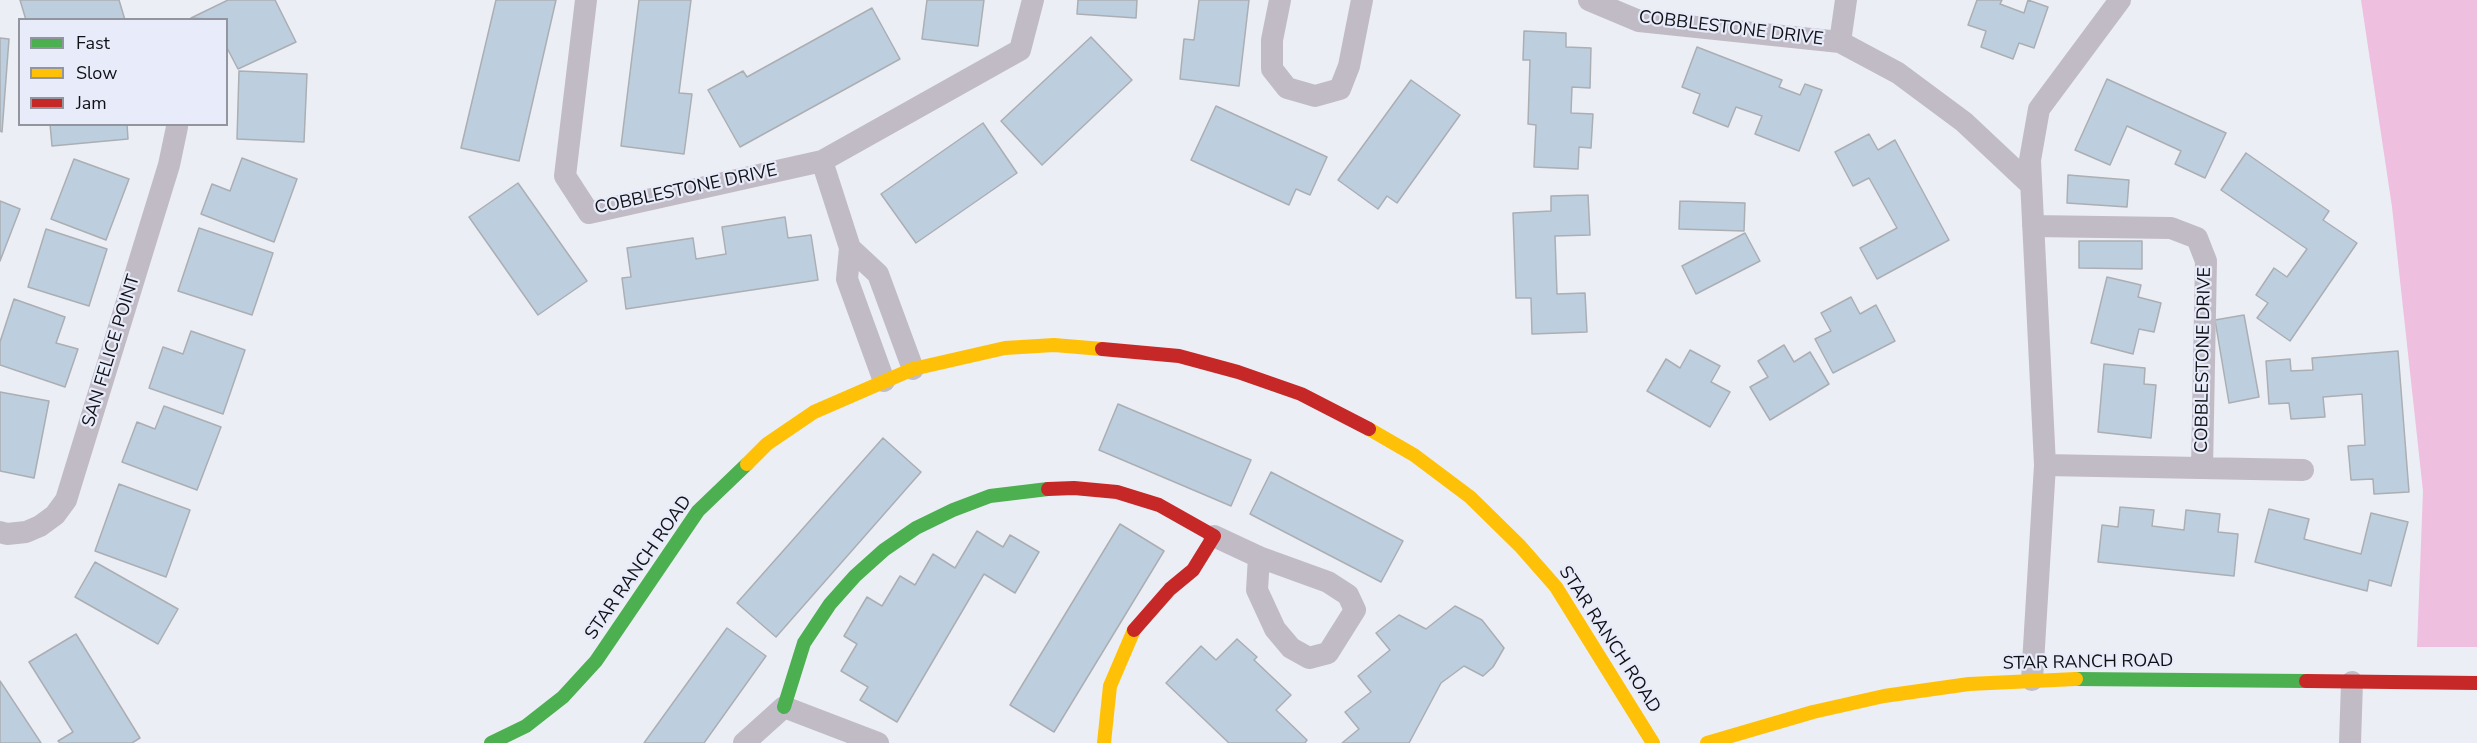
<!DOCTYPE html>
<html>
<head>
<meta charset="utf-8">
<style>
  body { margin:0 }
  #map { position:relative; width:2477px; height:743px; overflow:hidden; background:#eceef5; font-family:"Nunito Sans",sans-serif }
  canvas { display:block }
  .legend { position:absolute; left:18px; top:18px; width:210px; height:108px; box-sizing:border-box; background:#e8ebf9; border:2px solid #92949e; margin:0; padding:8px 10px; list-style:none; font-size:18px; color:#101115 }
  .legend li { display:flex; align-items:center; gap:12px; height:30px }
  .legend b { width:30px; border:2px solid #92949e }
</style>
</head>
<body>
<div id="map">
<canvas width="2477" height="743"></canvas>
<ul class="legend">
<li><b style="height:8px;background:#4caf50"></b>Fast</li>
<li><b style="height:8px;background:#ffc107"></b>Slow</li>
<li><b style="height:8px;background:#c62828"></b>Jam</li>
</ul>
</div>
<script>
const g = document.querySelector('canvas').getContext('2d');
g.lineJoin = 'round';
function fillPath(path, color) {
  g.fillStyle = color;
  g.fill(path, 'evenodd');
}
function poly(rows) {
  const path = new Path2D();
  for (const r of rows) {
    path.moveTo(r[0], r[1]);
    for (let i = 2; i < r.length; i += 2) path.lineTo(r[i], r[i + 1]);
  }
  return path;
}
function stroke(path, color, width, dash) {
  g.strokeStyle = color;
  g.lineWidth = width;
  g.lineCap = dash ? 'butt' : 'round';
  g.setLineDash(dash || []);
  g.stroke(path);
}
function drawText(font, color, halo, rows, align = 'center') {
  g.font = font + ' "Nunito Sans",sans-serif';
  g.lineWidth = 4.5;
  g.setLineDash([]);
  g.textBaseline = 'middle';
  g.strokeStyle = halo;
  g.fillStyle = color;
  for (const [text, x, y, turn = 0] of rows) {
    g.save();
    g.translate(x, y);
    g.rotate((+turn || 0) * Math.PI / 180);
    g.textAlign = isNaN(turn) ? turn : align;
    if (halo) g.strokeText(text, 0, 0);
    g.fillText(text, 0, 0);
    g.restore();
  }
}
fillPath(poly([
  [2361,0,2477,0,2477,647,2417,647,2423,491,2392,207]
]), '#eebfde');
const building = poly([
  [20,0,119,0,125,20,26,20,20,0],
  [228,0,275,0,296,42,238,69,226,46,226,20,191,18,228,0],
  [496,0,556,0,519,161,461,148,496,0],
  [639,0,691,0,679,93,692,94,684,154,621,146,639,0],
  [927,0,984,0,978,46,922,39,927,0],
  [1078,0,1137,0,1136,18,1077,14,1078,0],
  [1199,0,1249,0,1239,86,1180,79,1184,39,1194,40,1199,0],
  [1977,0,2002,0,2000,4,2024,13,2028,0,2048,7,2034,48,2019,43,2013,59,1981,47,1986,31,1968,25,1977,0],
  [872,8,900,59,740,147,708,90,743,71,747,77,872,8],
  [1524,31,1566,33,1566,47,1591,48,1590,88,1572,87,1571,113,1593,114,1591,148,1579,147,1578,169,1534,167,1536,125,1528,124,1530,60,1523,60,1524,31],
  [1091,37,1132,80,1042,165,1001,121,1091,37],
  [0,38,9,39,2,132,0,131,0,38],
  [1697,47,1782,80,1779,87,1800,95,1805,84,1822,90,1799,151,1755,134,1762,116,1736,107,1728,127,1693,113,1700,94,1682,87,1697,47],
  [239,71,307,74,304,142,237,139,239,71],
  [2107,79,2226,133,2205,178,2175,164,2181,151,2127,126,2110,165,2075,150,2107,79],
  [1411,80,1460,115,1397,203,1387,196,1378,209,1338,180,1411,80],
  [1216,106,1327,157,1310,195,1296,189,1289,205,1191,160,1216,106],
  [983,123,1017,173,916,243,881,194,983,123],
  [50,124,127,124,128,139,52,146,50,124],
  [1869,134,1878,150,1895,140,1949,240,1877,279,1860,248,1897,228,1869,178,1853,186,1835,152,1869,134],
  [2246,153,2329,211,2323,220,2357,243,2290,341,2257,318,2268,303,2256,295,2274,268,2287,277,2307,249,2221,190,2246,153],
  [242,158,297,179,274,242,201,214,212,184,230,191,242,158],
  [74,159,129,179,106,240,51,219,74,159],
  [2068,175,2129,180,2127,207,2067,203,2068,175],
  [518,183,587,281,538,315,469,217,518,183],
  [1588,195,1590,235,1555,236,1557,294,1585,293,1587,332,1532,334,1531,298,1516,298,1513,213,1551,211,1551,196,1588,195],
  [0,201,20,209,0,261,0,201],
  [1680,201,1745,203,1744,231,1679,229,1680,201],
  [785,217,788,238,811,235,818,280,626,309,622,278,631,277,627,248,693,238,696,259,726,254,722,227,785,217],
  [199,228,273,253,252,315,178,291,199,228],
  [46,229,107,249,89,306,28,287,46,229],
  [1745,233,1760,261,1696,294,1682,266,1745,233],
  [2079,241,2142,241,2142,269,2079,268,2079,241],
  [2107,277,2141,285,2138,297,2161,303,2154,332,2139,329,2133,354,2091,343,2107,277],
  [1851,297,1860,314,1876,305,1895,341,1833,373,1815,339,1831,331,1821,313,1851,297],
  [14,299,65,317,56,343,78,349,65,387,0,365,0,342,14,299],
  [2244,315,2259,397,2229,403,2215,320,2244,315],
  [191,331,245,350,223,414,149,388,163,347,183,354,191,331],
  [1784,345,1794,362,1810,352,1829,384,1770,420,1750,387,1768,377,1758,361,1784,345],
  [1690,350,1720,366,1711,382,1730,392,1710,427,1647,391,1666,359,1680,368,1690,350],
  [2398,351,2409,492,2374,494,2373,479,2351,480,2348,446,2365,445,2362,394,2323,397,2325,417,2291,419,2289,403,2269,404,2266,361,2290,359,2291,371,2313,370,2312,358,2398,351],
  [2104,364,2145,368,2144,384,2156,385,2151,438,2098,432,2104,364],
  [0,392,49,401,34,478,0,471,0,392],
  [1118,404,1251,460,1231,506,1099,450,1118,404],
  [164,406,221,427,197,490,122,462,137,422,155,429,164,406],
  [883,438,921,472,776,637,737,603,883,438],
  [1271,472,1403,541,1381,582,1250,514,1271,472],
  [119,484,190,510,166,577,95,551,119,484],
  [2120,507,2154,510,2152,526,2184,530,2186,510,2220,514,2218,532,2238,534,2234,576,2098,562,2102,525,2118,527,2120,507],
  [2269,509,2309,519,2304,539,2361,554,2371,513,2408,522,2391,586,2369,580,2367,591,2255,562,2269,509],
  [1120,524,1164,551,1054,732,1010,705,1120,524],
  [977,531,1003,547,1010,535,1039,552,1015,593,984,574,897,722,860,700,868,687,841,671,857,644,844,636,867,597,882,606,900,576,915,585,933,554,955,568,977,531],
  [95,562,178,609,158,644,75,597,95,562],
  [1455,606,1482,620,1504,648,1493,667,1483,676,1464,666,1441,683,1409,743,1342,743,1359,729,1345,712,1371,692,1358,676,1390,650,1376,633,1399,615,1426,629,1455,606],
  [727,628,766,656,704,743,644,743,727,628],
  [76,634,140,738,132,743,60,743,58,741,73,732,29,662,76,634],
  [1237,639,1257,657,1254,660,1291,695,1276,710,1307,740,1305,743,1229,743,1166,683,1201,646,1216,660,1237,639],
  [0,681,41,743,0,743,0,681]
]);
fillPath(building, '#bdcfde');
stroke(building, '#abaeb2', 1.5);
stroke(poly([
  [586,0,565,176,589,213,822,161,1020,50,1033,0],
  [1280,0,1272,40,1272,69,1287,88,1315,96,1340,89,1349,66,1362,0],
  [1589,0,1639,21,1840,42,1846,0],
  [1840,42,1898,73,1964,122,2031,185],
  [822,161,850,248,847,279,884,381],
  [2033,226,2171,228,2197,238,2206,261,2202,468],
  [850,248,878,274,913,369],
  [2045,465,2303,470],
  [0,532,7,534,26,532,40,526,55,515,66,500,169,165,177,127],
  [1214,536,1259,557,1328,582,1348,595,1355,610,1328,653,1309,658,1291,648,1275,629,1257,590,1259,557],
  [2032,680,2045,465,2030,160,2039,109,2120,0],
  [744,743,784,707,878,743],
  [2350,743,2352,682]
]), '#c1bbc6', 22);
stroke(poly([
  [2076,679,2306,681],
  [784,707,804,643,830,604,855,576,884,550,916,528,953,510,990,496,1048,489],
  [491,743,526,726,563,697,596,661,698,511,747,464]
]), '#4caf50', 14);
stroke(poly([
  [1369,429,1414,455,1470,497,1520,546,1556,587,1653,743],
  [747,464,767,444,814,412,913,369,1005,348,1054,345,1102,349],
  [1104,743,1110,686,1134,630],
  [1707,743,1813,712,1884,696,1969,684,2076,679]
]), '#ffc107', 14);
stroke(poly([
  [1102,349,1179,356,1238,372,1301,394,1369,429],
  [1048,489,1074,488,1117,492,1159,505,1214,536,1193,570,1170,589,1134,630],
  [2306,681,2477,683]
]), '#c62828', 14);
drawText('18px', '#101115', '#e8ebf9', [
  ["COBBLESTONE DRIVE",1731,29,7],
  ["COBBLESTONE DRIVE",686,190,-12],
  ["SAN FELICE POINT",112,351,-73],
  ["COBBLESTONE DRIVE",2204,360,-89],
  ["STAR RANCH ROAD",639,568,-55],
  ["STAR RANCH ROAD",1609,640,57],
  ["STAR RANCH ROAD",2088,663,-1]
]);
</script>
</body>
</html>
